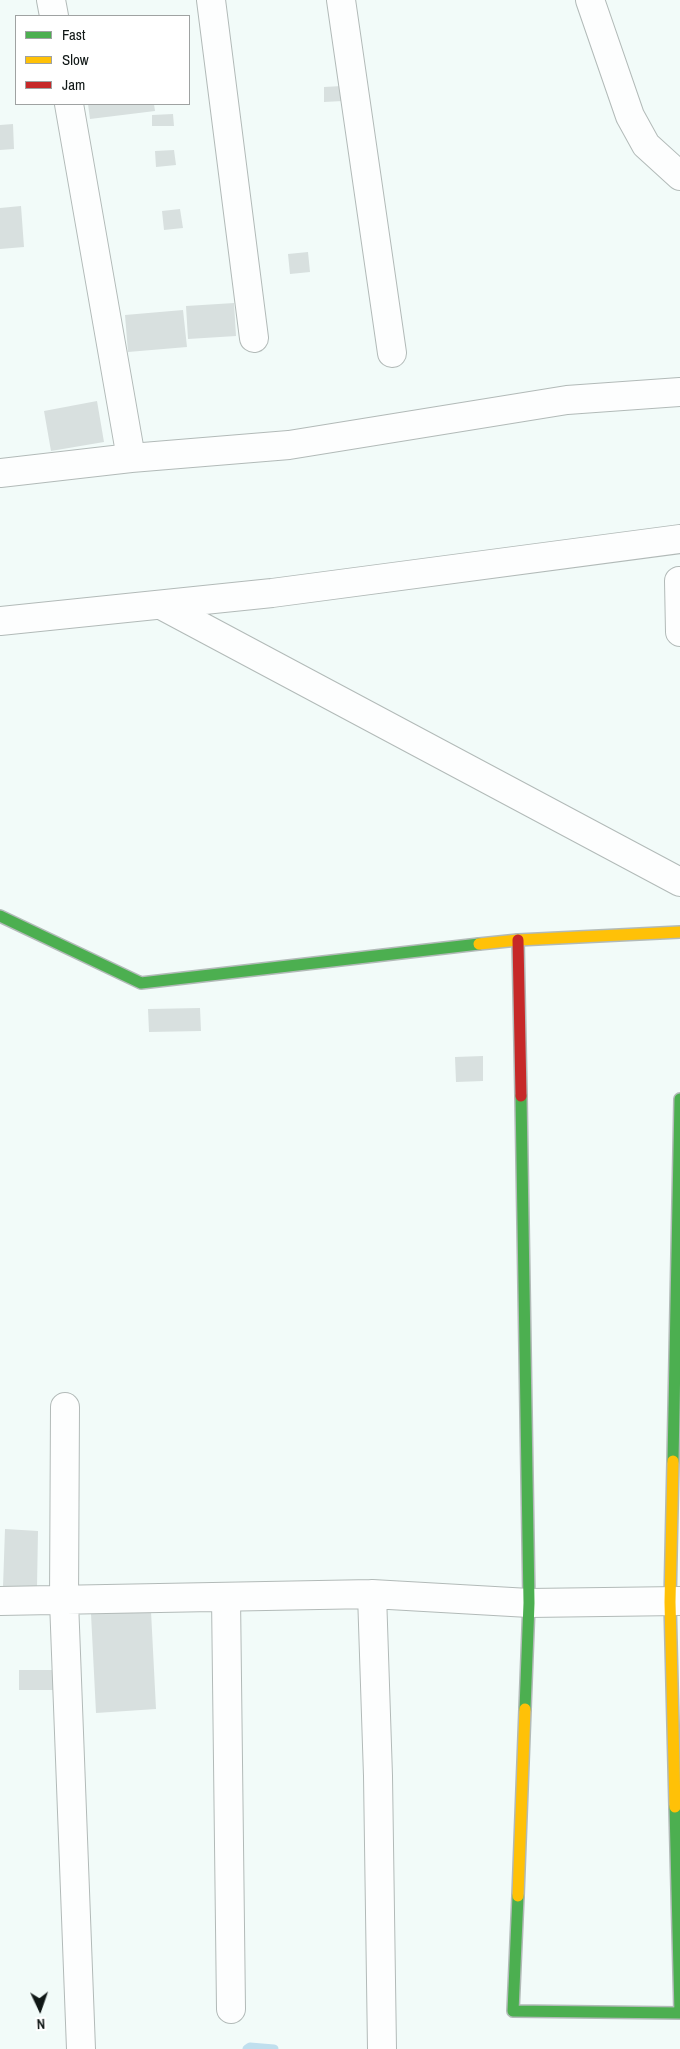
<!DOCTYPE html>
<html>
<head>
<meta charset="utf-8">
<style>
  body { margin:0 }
  #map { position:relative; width:680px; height:2049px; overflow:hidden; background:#f2fbf9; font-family:"Archivo Narrow",sans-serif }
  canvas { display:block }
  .legend { position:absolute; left:15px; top:15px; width:175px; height:90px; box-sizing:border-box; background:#fff; border:1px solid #9fa2a2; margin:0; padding:6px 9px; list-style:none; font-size:15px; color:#101716 }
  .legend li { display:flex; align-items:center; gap:10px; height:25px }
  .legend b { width:25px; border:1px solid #9fa2a2 }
  .north { position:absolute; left:15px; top:1984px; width:50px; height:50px; -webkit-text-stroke:4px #fff; paint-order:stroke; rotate:177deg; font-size:14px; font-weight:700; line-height:20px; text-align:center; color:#101716 }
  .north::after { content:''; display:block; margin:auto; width:18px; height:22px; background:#101716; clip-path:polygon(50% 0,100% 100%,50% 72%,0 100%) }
</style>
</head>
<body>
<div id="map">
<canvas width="680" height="2049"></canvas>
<ul class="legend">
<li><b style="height:6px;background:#4caf50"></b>Fast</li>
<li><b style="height:6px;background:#ffc107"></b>Slow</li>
<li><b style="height:6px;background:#c62828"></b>Jam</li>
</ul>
<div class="north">N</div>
</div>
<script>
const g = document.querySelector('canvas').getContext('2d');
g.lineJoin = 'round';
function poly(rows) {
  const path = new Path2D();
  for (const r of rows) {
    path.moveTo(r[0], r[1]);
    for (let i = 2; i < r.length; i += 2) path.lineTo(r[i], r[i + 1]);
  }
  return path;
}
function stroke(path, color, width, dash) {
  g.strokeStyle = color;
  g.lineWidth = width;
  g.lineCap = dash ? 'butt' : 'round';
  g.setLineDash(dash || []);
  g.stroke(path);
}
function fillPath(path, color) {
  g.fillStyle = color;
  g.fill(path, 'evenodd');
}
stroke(poly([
  [247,2049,250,2047,274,2049]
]), '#c0dfee', 9);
fillPath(poly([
  [342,86,343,101,324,102,324,87],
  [88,104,154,104,155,111,90,119],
  [173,114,174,126,152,126,152,115],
  [13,124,14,149,0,150,0,125],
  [174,150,176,165,156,167,155,151],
  [21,206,24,247,0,249,0,208],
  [180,209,183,228,164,230,162,211],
  [308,252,310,272,290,274,288,254],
  [234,303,236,336,188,339,186,306],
  [183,310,187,347,128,352,125,315],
  [97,401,104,442,51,451,44,411],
  [200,1008,201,1031,149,1032,148,1009],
  [483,1056,483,1081,456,1082,455,1057],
  [5,1529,38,1531,37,1587,3,1587],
  [151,1611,156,1709,96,1713,91,1614],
  [19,1670,61,1670,60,1690,19,1690]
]), '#d8e0df');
const street = poly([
  [51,0,54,16],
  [211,0,254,338],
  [341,0,392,353],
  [590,0,630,116,646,145,680,176],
  [69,104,131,458],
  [0,473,131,458,289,445,567,400,680,392],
  [679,581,680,632],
  [161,605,680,882],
  [0,621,272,593,680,539],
  [65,1407,64,1601,81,2049],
  [372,1594,378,1776,382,2049],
  [226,1597,231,2009],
  [0,1601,372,1594,529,1603,680,1601]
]);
const fast = poly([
  [0,916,141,983,479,944],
  [521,1096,529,1603,525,1709],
  [673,1461,680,1099],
  [518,1896,513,2011,680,2013,675,1807]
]);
const slow = poly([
  [479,944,518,940,680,932],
  [673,1461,670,1602,675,1807],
  [518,1896,525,1709]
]);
const jam = poly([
  [518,940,521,1096]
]);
stroke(street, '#b2bab8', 30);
stroke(fast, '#b2bab8', 14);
stroke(slow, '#b2bab8', 14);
stroke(jam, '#b2bab8', 14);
stroke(street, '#fdfefe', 28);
stroke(fast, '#4caf50', 11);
stroke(slow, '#ffc107', 11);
stroke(jam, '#c62828', 11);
</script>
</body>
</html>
